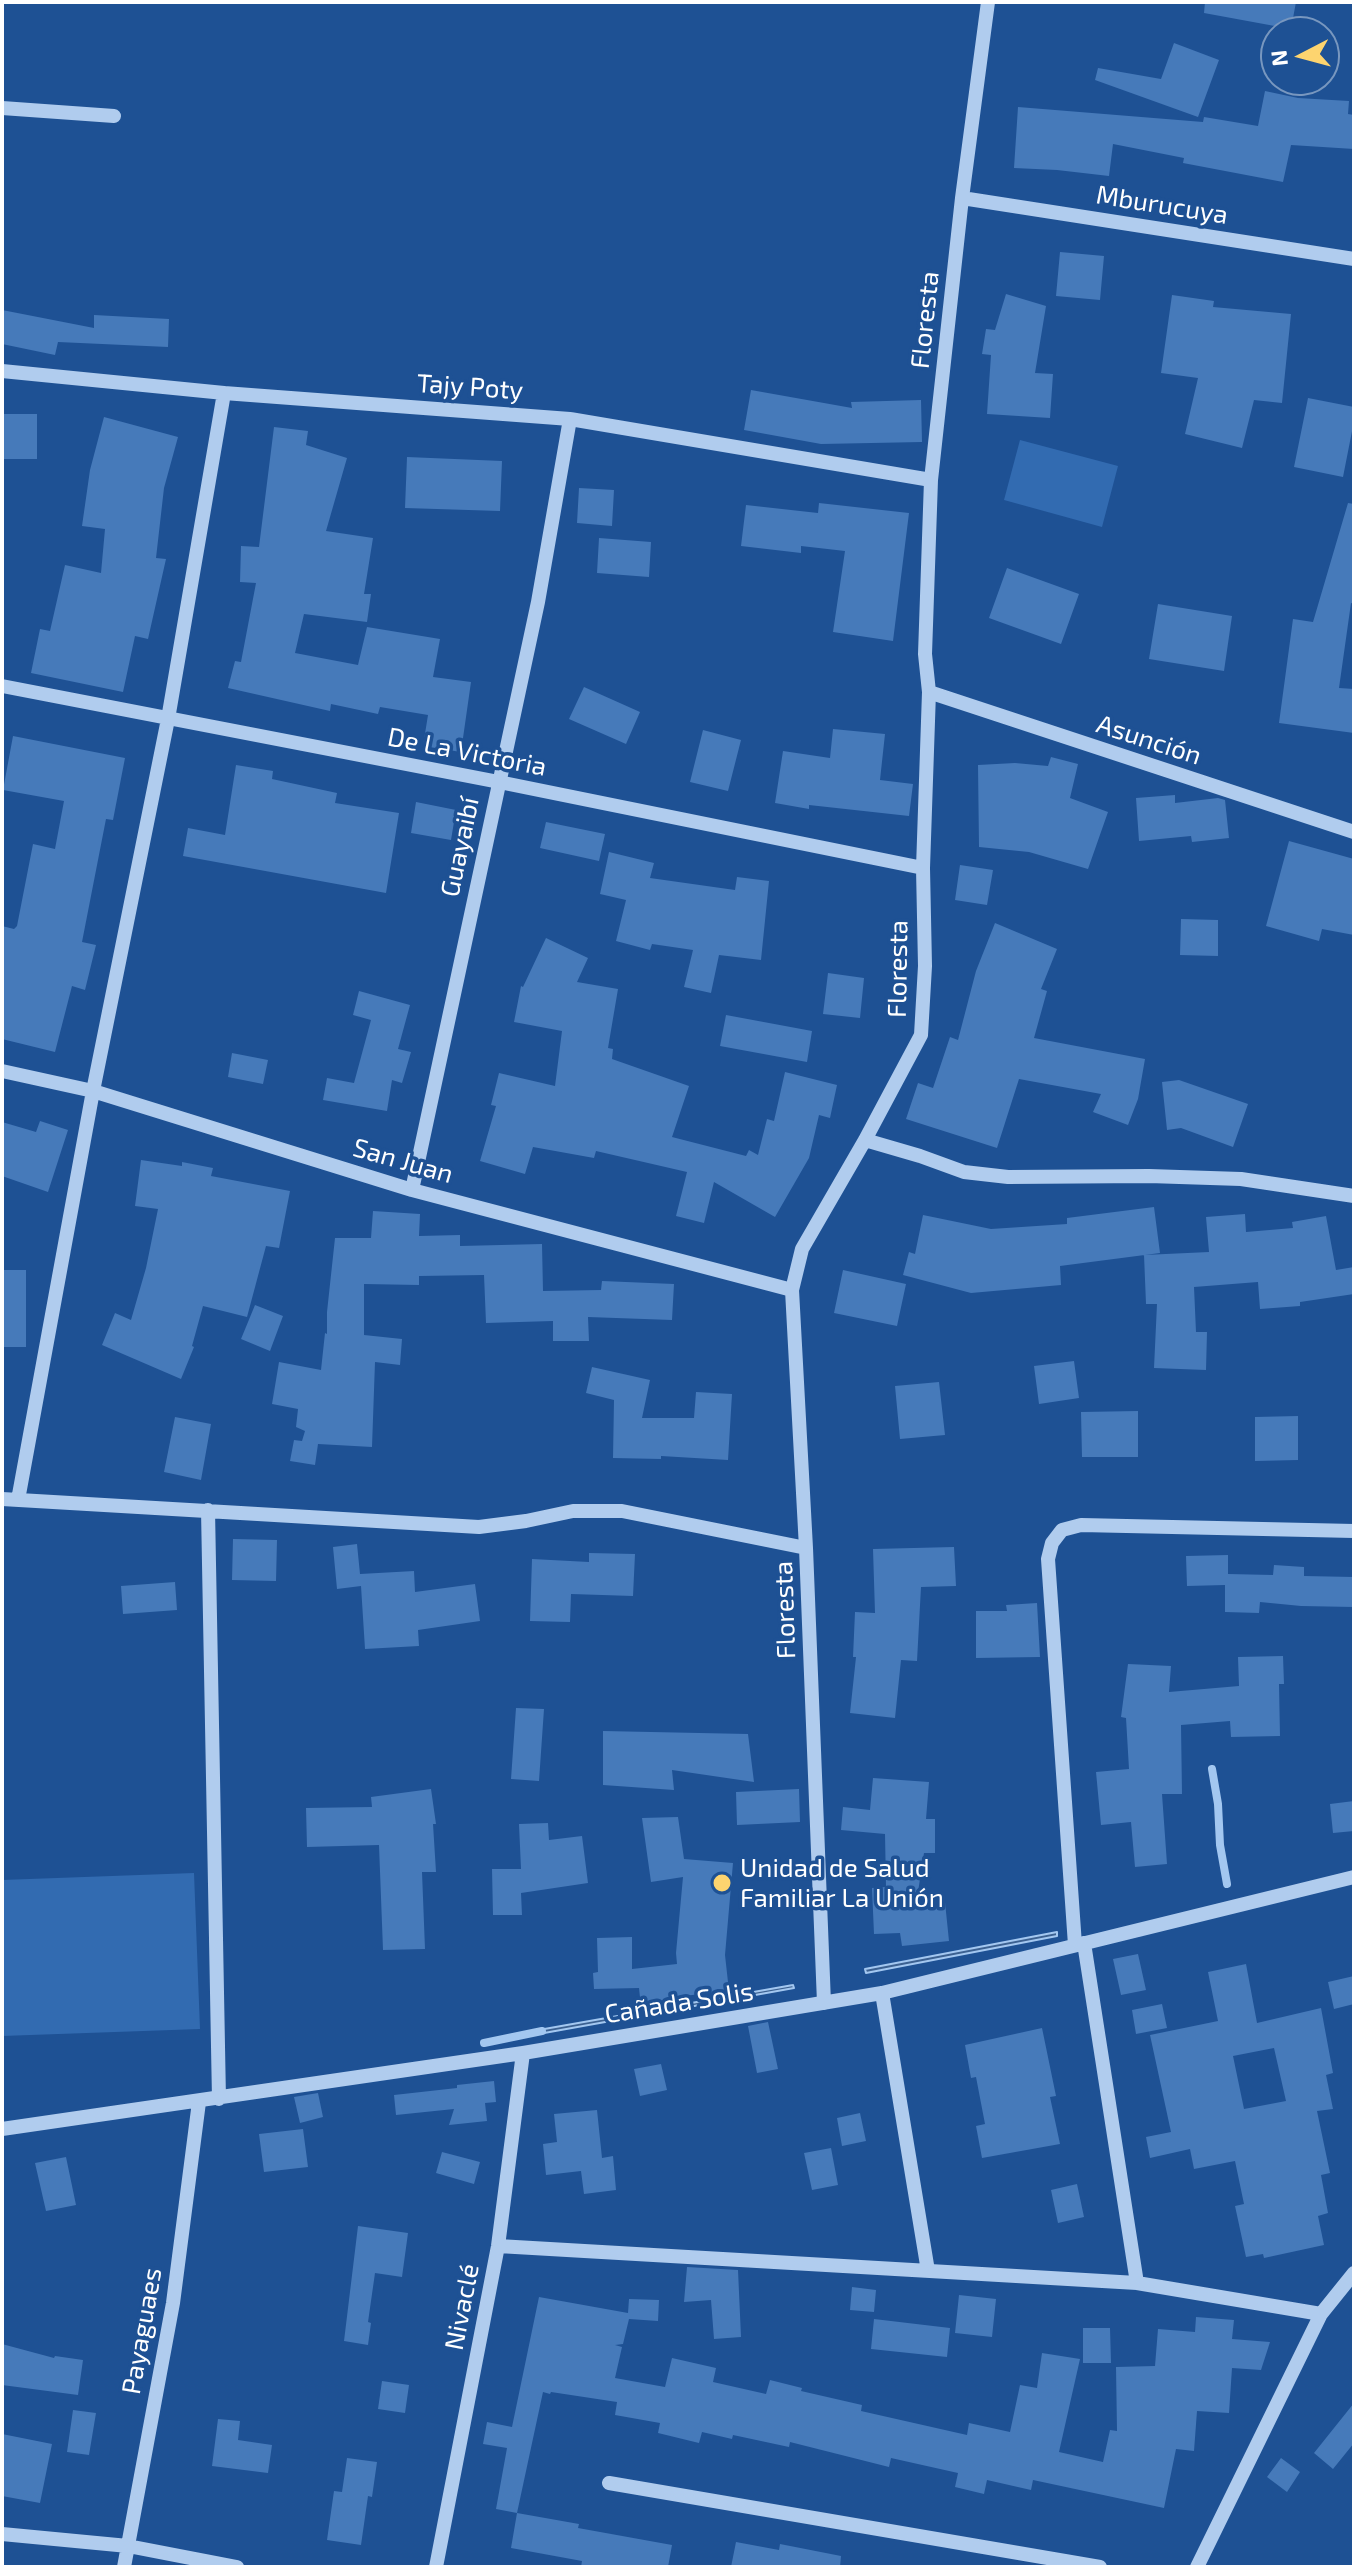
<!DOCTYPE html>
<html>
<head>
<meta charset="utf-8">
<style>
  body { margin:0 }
  #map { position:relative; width:1356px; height:2569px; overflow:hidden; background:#1e5194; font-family:"Exo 2",sans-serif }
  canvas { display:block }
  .frame { position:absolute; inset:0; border:4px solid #fff; pointer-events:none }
  .north { position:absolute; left:1260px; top:16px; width:80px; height:80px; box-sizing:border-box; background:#1e5194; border:2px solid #7897bf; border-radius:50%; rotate:264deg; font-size:22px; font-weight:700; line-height:32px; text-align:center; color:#fff }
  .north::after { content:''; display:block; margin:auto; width:28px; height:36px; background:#fdd46f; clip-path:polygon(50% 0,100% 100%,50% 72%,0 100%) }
</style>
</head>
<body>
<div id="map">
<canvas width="1356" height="2569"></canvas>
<div class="frame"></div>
<div class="north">N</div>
</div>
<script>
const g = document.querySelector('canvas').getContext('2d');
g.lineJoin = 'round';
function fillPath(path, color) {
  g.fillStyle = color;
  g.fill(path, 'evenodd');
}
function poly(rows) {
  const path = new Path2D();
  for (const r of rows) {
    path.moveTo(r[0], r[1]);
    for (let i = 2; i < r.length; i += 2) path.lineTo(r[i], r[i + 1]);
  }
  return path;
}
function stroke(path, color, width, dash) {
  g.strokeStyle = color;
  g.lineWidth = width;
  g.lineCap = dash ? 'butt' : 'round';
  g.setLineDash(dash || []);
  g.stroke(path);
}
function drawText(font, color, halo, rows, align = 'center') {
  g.font = font + ' "Exo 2",sans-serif';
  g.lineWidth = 7;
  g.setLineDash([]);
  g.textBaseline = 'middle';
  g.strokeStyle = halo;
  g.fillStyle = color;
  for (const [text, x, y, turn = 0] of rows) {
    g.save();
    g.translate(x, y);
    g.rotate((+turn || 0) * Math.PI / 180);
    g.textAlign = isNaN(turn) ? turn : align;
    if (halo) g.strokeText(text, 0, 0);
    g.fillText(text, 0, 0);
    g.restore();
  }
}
fillPath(poly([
  [1020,440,1118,466,1102,527,1004,500],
  [194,1873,200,2029,2,2036,2,1880]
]), '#326bb1');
const water = poly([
  [1057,1932,1057,1936,866,1973,865,1969,1057,1932],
  [793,1985,794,1988,533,2035,533,2031,793,1985]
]);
fillPath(water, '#3c6191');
stroke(water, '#a3c7f0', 2);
stroke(poly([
  [1212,1769,1218,1804,1220,1845,1227,1884],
  [484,2043,542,2031]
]), '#a3c7f0', 8);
fillPath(poly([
  [1205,2,1296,2,1291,29,1204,13],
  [1174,43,1219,60,1198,117,1095,80,1098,68,1161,79],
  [1265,91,1298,98,1349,101,1348,114,1354,115,1354,149,1291,145,1283,182,1183,163,1184,158,1113,144,1109,176,1057,170,1014,168,1018,107,1203,122,1204,117,1258,126],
  [1060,252,1104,256,1100,300,1056,296],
  [1006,294,1046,306,1035,373,1053,374,1050,418,987,414,991,355,982,354,986,329,995,330],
  [1172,295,1214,301,1213,307,1291,314,1282,403,1254,400,1242,448,1185,434,1198,378,1161,373],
  [2,310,94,328,94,315,169,319,168,347,58,342,55,355,2,344],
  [751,390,852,408,851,402,921,400,922,442,821,444,744,430],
  [1308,398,1354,407,1354,421,1343,477,1294,467],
  [2,414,37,414,37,459,2,459],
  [104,417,178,437,164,488,156,558,166,559,148,639,135,636,123,692,31,673,40,629,50,631,65,565,101,573,105,529,82,526,90,470],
  [274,427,308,431,306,445,347,458,326,531,373,538,364,594,371,594,367,622,304,614,295,653,358,665,367,627,440,639,433,677,471,682,461,752,423,746,428,715,380,707,378,714,331,704,330,711,228,688,235,661,241,662,256,583,240,582,241,546,259,547],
  [407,457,502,461,500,511,405,508],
  [579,488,614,490,612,526,577,523],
  [819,503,909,513,893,641,833,632,845,551,801,546,801,553,741,546,746,505,818,513],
  [1348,503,1354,504,1354,604,1351,603,1339,688,1354,689,1354,733,1279,723,1293,619,1313,622],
  [599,538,651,542,649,577,597,573],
  [1007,568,1079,594,1061,644,989,618],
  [1158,604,1232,616,1224,671,1149,659],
  [584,687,640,712,626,744,569,719],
  [833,729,885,734,880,780,913,784,909,816,809,805,809,809,775,803,783,751,830,758],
  [703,730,741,740,728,791,690,782],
  [13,736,125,758,113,820,106,819,82,942,96,945,85,990,72,986,55,1052,2,1039,2,926,14,929,17,926,33,844,55,849,64,801,3,790],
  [1051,757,1078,764,1070,798,1108,812,1088,869,1029,852,979,847,978,765,1015,763,1048,766],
  [236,765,273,771,272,779,337,793,335,803,399,813,386,893,183,856,188,828,225,835],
  [1175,795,1175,803,1218,798,1225,800,1229,838,1192,842,1191,836,1139,841,1136,798],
  [416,802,456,810,451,840,411,833],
  [546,822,605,834,599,861,540,848],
  [1289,841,1354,859,1354,935,1322,929,1319,941,1266,926],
  [609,852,654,863,650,878,735,890,737,877,769,881,761,960,719,955,711,993,684,987,693,950,652,944,650,950,616,941,626,900,600,894],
  [960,865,993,870,987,905,955,900],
  [1181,919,1218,920,1218,956,1180,955],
  [995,923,1057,949,1041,989,1047,991,1034,1038,1145,1059,1138,1099,1128,1125,1093,1112,1101,1094,1019,1079,997,1148,906,1119,918,1083,933,1088,950,1037,958,1040,976,971],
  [546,938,588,958,577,982,618,989,608,1048,613,1049,612,1059,689,1086,672,1137,746,1156,749,1150,758,1155,767,1119,774,1121,785,1072,837,1085,830,1118,819,1115,809,1158,775,1217,714,1182,704,1223,676,1216,687,1172,596,1151,594,1158,533,1147,525,1174,480,1161,496,1106,491,1105,499,1073,555,1086,562,1031,514,1022,521,986,523,987],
  [828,973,864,978,860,1018,823,1014],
  [359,991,410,1005,398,1049,411,1052,402,1083,392,1080,387,1111,323,1100,327,1078,354,1083,371,1020,353,1015],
  [726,1015,812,1031,807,1062,720,1046],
  [232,1053,268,1060,263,1084,228,1077],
  [1179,1080,1248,1104,1233,1147,1181,1128,1167,1130,1162,1082],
  [40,1121,68,1130,48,1192,2,1176,2,1122,36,1132],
  [141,1160,182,1166,182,1162,213,1168,211,1176,290,1191,279,1248,266,1246,247,1317,203,1306,192,1346,194,1347,181,1379,102,1345,115,1313,131,1320,146,1268,158,1209,135,1206],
  [1154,1207,1160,1253,1060,1266,1061,1285,971,1293,903,1275,909,1252,915,1254,923,1215,991,1229,1067,1224,1067,1218],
  [373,1211,420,1214,419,1236,460,1235,460,1246,542,1244,543,1291,601,1290,602,1281,674,1284,672,1320,588,1317,589,1341,553,1341,553,1321,486,1323,484,1275,419,1276,419,1285,364,1284,364,1335,402,1339,400,1365,375,1362,372,1447,318,1444,315,1465,290,1461,294,1440,302,1441,305,1431,296,1427,298,1409,272,1404,279,1362,321,1370,325,1333,327,1334,327,1312,335,1238,371,1238],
  [1245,1214,1246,1232,1293,1228,1292,1222,1326,1216,1336,1270,1354,1267,1354,1294,1300,1302,1300,1306,1260,1309,1258,1282,1194,1287,1196,1332,1207,1332,1206,1370,1154,1368,1157,1304,1146,1304,1144,1255,1209,1252,1206,1217],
  [2,1270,26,1270,26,1347,2,1347],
  [843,1270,906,1284,897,1326,834,1313],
  [255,1305,283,1316,270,1351,241,1339],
  [1074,1361,1079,1398,1039,1404,1034,1366],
  [592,1367,650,1380,642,1418,694,1418,696,1392,732,1394,728,1460,661,1456,661,1459,613,1458,614,1400,586,1393],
  [939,1382,945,1435,900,1439,895,1386],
  [1138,1411,1138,1457,1082,1457,1081,1412],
  [1298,1416,1298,1460,1255,1461,1255,1417],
  [175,1417,211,1424,201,1480,164,1472],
  [233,1539,277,1540,276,1581,232,1580],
  [357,1544,360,1574,414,1571,415,1592,475,1584,480,1621,418,1630,419,1646,365,1649,361,1586,337,1589,333,1547],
  [954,1547,956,1586,921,1587,917,1661,901,1660,895,1718,850,1713,856,1657,853,1657,855,1612,875,1613,873,1549],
  [589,1553,635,1554,633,1596,571,1594,570,1622,530,1621,532,1559,589,1562],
  [1228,1555,1228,1574,1273,1575,1274,1565,1304,1567,1304,1576,1354,1577,1354,1607,1301,1606,1260,1602,1259,1613,1225,1612,1225,1585,1187,1586,1186,1556],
  [175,1582,177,1610,123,1614,121,1586],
  [1037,1603,1040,1657,976,1658,976,1611,1007,1611,1006,1605],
  [1283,1656,1284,1684,1279,1684,1280,1736,1231,1737,1230,1721,1181,1725,1182,1794,1162,1794,1167,1864,1135,1867,1131,1822,1101,1825,1096,1772,1129,1769,1126,1718,1121,1717,1128,1664,1171,1666,1169,1692,1239,1686,1238,1657],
  [516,1708,544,1709,539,1781,511,1779],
  [603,1731,748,1734,754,1782,672,1770,674,1790,603,1785],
  [873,1778,929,1782,926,1819,935,1819,935,1853,924,1853,916,1905,945,1902,949,1941,902,1946,900,1933,874,1934,872,1888,886,1887,885,1834,841,1830,843,1807,870,1810],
  [431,1789,436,1824,433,1824,436,1872,422,1872,425,1949,383,1950,379,1845,307,1847,306,1808,372,1807,371,1797],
  [799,1789,800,1822,737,1825,736,1792],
  [1354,1801,1354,1831,1333,1833,1330,1804],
  [678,1817,684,1859,733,1863,725,1955,729,1991,674,1997,675,2003,641,2007,639,1988,594,1989,593,1973,598,1972,597,1938,632,1937,632,1969,677,1964,676,1953,683,1877,651,1882,642,1818],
  [548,1823,549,1840,582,1836,588,1883,521,1893,522,1915,493,1915,492,1869,521,1869,519,1824],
  [1138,1954,1146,1990,1121,1995,1113,1959],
  [1246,1964,1257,2023,1321,2008,1333,2073,1326,2075,1333,2109,1317,2111,1330,2173,1321,2175,1328,2213,1318,2216,1324,2245,1264,2258,1263,2254,1246,2257,1235,2206,1244,2204,1235,2161,1194,2169,1190,2149,1150,2158,1146,2137,1171,2132,1150,2035,1218,2021,1208,1972],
  [1274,2048,1286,2101,1244,2109,1233,2056],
  [1354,1976,1354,2004,1334,2009,1328,1982],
  [1162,2004,1167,2028,1136,2034,1132,2010],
  [768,2022,778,2069,757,2073,748,2026],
  [1042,2028,1056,2096,1050,2097,1060,2144,982,2158,976,2126,985,2124,976,2077,971,2078,965,2045],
  [661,2064,667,2090,640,2096,634,2069],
  [494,2081,496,2102,485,2103,487,2121,449,2125,454,2109,396,2115,394,2095,457,2088,457,2085],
  [318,2093,323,2117,300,2123,294,2097],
  [597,2110,602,2158,613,2156,616,2190,584,2194,581,2171,546,2175,543,2144,557,2142,554,2114],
  [860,2113,866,2141,842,2146,837,2118],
  [303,2129,308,2167,264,2172,259,2134],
  [831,2148,838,2185,812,2190,804,2153],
  [442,2152,480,2162,474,2184,436,2173],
  [66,2157,76,2205,46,2211,35,2163],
  [1077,2184,1084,2217,1058,2223,1051,2190],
  [358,2226,408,2233,402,2277,375,2273,368,2322,371,2323,368,2345,344,2341],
  [687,2267,738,2270,741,2337,714,2339,711,2300,684,2302],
  [852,2287,876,2290,874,2312,850,2310],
  [959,2295,996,2299,992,2337,955,2333],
  [539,2297,628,2313,629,2299,659,2300,658,2321,629,2319,623,2344,615,2345,622,2347,615,2378,665,2387,672,2358,716,2368,713,2382,766,2394,770,2380,802,2388,801,2391,862,2405,861,2411,967,2435,969,2423,1010,2432,1020,2385,1037,2388,1042,2353,1080,2359,1059,2452,1103,2462,1110,2430,1117,2431,1116,2367,1155,2366,1158,2329,1195,2332,1196,2317,1234,2320,1232,2339,1270,2342,1261,2370,1232,2368,1229,2413,1197,2411,1194,2451,1176,2449,1164,2508,1033,2480,1031,2490,987,2480,984,2494,955,2487,958,2473,891,2458,889,2467,790,2442,789,2447,733,2435,732,2439,702,2432,699,2443,658,2433,660,2423,615,2415,617,2402,551,2392,550,2394,543,2392,517,2513,496,2509,507,2448,483,2444,487,2422,512,2427],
  [874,2319,950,2328,947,2357,871,2349],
  [1083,2328,1110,2328,1111,2363,1083,2363],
  [2,2344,54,2358,55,2356,83,2360,78,2395,2,2385],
  [382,2381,409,2385,405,2413,378,2409],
  [1354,2403,1354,2443,1333,2469,1314,2453],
  [73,2410,96,2413,89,2455,67,2452],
  [218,2419,240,2421,238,2440,272,2445,268,2473,212,2466],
  [2,2434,52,2444,40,2503,2,2496],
  [347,2458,377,2462,372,2497,368,2496,361,2545,327,2540,334,2491,342,2492],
  [1281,2458,1300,2472,1287,2492,1267,2477],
  [517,2513,579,2524,578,2528,672,2545,668,2567,581,2567,582,2561,511,2548],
  [736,2542,779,2550,780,2544,841,2556,840,2567,731,2567]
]), '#467aba');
stroke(poly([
  [2,108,114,116],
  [962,198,1354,259],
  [2,371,224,393,570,419,931,480],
  [2,686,499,782,923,868],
  [929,692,1354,832],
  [2,1071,93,1091,412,1190,792,1290],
  [865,1140,920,1156,964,1172,1008,1177,1149,1176,1241,1179,1354,1196],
  [412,1190,538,602,570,419],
  [2,1499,479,1527,526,1521,573,1511,622,1511,806,1548],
  [18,1500,93,1091,168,719,224,393],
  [208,1510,219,2099],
  [1084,1943,1137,2283],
  [1075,1945,1048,1559,1052,1543,1062,1530,1081,1525,1354,1531],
  [882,1993,928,2271],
  [824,2003,806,1548,792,1290,802,1249,865,1140,921,1035,925,966,923,868,929,692,925,654,931,480,962,198,988,2],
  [2,2129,523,2053,882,1993,1354,1877],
  [498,2246,1137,2283,1321,2314],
  [609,2483,1100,2567],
  [2,2534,128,2546,237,2567],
  [124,2567,173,2303,199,2102],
  [436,2567,498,2246,523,2053],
  [1197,2567,1321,2314,1354,2273]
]), '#b0ccee', 14);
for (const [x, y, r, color] of [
  [722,1883,10,"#fdd46f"]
]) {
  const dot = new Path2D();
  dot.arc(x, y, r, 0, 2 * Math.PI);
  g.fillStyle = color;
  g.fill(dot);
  stroke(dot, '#1e5194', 3);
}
drawText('26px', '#fff', '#1e5194', [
  ["Mburucuya",1162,205,9],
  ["Floresta",925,320,-84],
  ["Tajy Poty",470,387,4],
  ["Asunción",1149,740,18],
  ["De La Victoria",467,752,11],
  ["Guayaibí",460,847,-78],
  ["Floresta",898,969,-89],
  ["San Juan",403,1161,16],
  ["Floresta",785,1610,-92],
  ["Cañada Solis",679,2003,-9],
  ["Nivaclé",462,2307,-79],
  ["Payaguaes",142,2331,-80]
]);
drawText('26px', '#fff', '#1e5194', [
  ["Unidad de Salud",740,1868],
  ["Familiar La Unión",740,1898]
], 'left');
</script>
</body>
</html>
